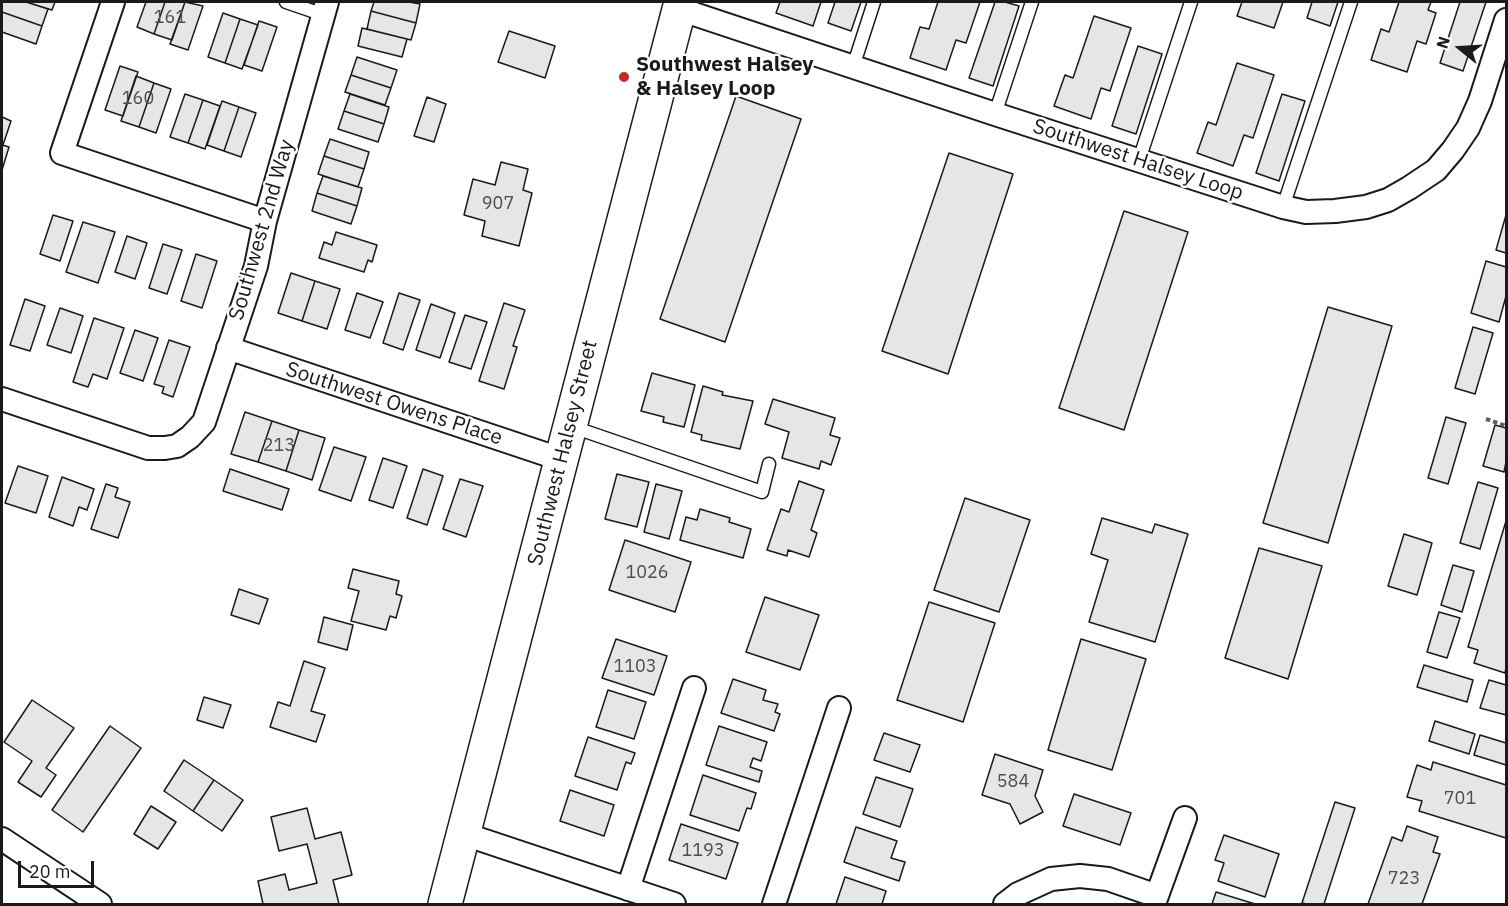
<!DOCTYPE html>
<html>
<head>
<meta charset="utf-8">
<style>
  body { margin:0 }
  #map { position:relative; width:1508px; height:906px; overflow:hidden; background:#fff; font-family:"IBM Plex Sans",sans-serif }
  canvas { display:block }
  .frame { position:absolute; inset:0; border:3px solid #1a1a1a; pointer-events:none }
  .north { position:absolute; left:1430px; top:18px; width:60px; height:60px; -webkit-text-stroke:4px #fff; paint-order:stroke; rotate:288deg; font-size:16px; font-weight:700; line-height:24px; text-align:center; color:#1a1a1a }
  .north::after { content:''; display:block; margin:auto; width:21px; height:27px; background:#1a1a1a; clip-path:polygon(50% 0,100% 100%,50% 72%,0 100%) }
  .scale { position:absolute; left:18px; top:861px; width:76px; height:27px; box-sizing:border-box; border:3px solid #1a1a1a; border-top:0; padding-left:8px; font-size:18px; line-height:21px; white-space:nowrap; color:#1a1a1a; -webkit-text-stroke:4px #fff; paint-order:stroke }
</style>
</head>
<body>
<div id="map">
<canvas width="1508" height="906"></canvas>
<div class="frame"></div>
<div class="north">N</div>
<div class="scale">20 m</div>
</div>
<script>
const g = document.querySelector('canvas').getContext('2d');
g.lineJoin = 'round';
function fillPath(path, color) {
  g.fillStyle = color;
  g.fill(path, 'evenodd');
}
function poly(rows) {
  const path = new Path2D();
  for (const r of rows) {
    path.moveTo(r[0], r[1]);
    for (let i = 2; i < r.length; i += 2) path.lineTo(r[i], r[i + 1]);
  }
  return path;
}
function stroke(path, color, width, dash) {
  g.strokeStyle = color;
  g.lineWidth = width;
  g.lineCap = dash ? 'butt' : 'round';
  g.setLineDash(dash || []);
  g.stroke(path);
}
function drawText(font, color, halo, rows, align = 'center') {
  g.font = font + ' "IBM Plex Sans",sans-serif';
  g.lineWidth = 4.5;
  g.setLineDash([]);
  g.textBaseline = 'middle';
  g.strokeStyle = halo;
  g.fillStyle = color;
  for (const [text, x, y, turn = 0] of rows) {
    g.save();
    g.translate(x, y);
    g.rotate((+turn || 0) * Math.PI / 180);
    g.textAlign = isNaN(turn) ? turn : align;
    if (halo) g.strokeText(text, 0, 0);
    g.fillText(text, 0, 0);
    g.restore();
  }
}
const building = poly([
  [2,2,26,2,48,9,42,26,2,12,2,2],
  [26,2,55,2,52,10,26,2],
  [146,2,165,2,154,34,137,27,146,2],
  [165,2,185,2,172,40,154,34,165,2],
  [185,2,203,6,188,50,170,44,185,2],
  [374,2,409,2,420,4,416,23,371,11,374,2],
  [780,2,821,2,813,26,776,13,780,2],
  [835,2,861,2,851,31,828,23,835,2],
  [938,2,980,2,966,43,956,40,946,70,910,58,920,27,929,29,938,2],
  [995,2,1005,2,1019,6,993,86,969,78,995,2],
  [1242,2,1283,2,1274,28,1237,16,1242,2],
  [1312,2,1338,2,1330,26,1307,18,1312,2],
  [1397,2,1431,2,1428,10,1436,13,1426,44,1417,41,1407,72,1371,60,1381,29,1389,32,1399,2,1397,2],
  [1460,2,1486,2,1463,71,1440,63,1460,2],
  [371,11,416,23,411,40,367,29,371,11],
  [2,12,42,26,36,44,2,32,2,12],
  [223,13,240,19,225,63,208,57,223,13],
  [1094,16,1131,28,1110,91,1101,88,1091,119,1054,106,1065,75,1073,78,1094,16],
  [240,19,258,25,242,69,225,63,240,19],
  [259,21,277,27,262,71,244,65,259,21],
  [362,28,407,39,402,57,358,46,362,28],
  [509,31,555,46,545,78,498,62,509,31],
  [1138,46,1162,54,1136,134,1112,126,1138,46],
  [357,57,397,70,391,88,351,75,357,57],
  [1237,63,1274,75,1253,138,1244,135,1233,166,1197,153,1208,122,1216,125,1237,63],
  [120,66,138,72,123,116,105,110,120,66],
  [351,75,391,88,385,105,345,92,351,75],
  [136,76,154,83,139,127,121,121,136,76],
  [154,83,171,89,156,133,139,127,154,83],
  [185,94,203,100,188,143,170,137,185,94],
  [350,94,389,107,384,124,344,111,350,94],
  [1282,94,1305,101,1279,181,1256,173,1282,94],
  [736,96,801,119,725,342,660,319,736,96],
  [427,97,446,104,434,142,414,136,427,97],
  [203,100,220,106,205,149,188,143,203,100],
  [222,101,239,107,224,151,207,145,222,101],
  [239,107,256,113,241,157,224,151,239,107],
  [344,111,384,124,378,142,338,129,344,111],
  [2,117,11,121,3,145,2,145,2,117],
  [330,139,369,152,364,169,324,156,330,139],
  [2,145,9,147,2,170,2,145],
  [949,153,1013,174,948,374,882,351,949,153],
  [324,156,364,169,358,187,318,174,324,156],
  [501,162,528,169,523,190,532,193,519,246,482,236,485,221,464,215,473,179,495,185,501,162],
  [323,176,362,188,357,206,317,193,323,176],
  [317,193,357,206,351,224,312,211,317,193],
  [1124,211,1188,232,1124,430,1059,408,1124,211],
  [53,215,73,221,60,261,40,254,53,215],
  [1506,215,1506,253,1496,250,1506,215],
  [83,222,115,232,98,283,66,272,83,222],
  [336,232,377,245,372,262,368,260,364,272,319,258,324,242,332,245,336,232],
  [127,236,147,243,135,279,115,272,127,236],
  [163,244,182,250,167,294,149,288,163,244],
  [196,254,217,261,202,308,181,301,196,254],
  [1486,261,1506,267,1506,296,1499,322,1471,313,1486,261],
  [291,273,315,281,302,321,278,313,291,273],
  [315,281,340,289,327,329,302,321,315,281],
  [357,293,383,302,370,338,345,330,357,293],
  [399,293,420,300,403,350,383,343,399,293],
  [25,299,45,306,30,351,10,345,25,299],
  [504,303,525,310,513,346,517,347,504,389,479,381,504,303],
  [431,304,455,313,440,358,416,350,431,304],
  [1328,307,1392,326,1328,543,1263,523,1328,307],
  [60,308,83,316,71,353,47,345,60,308],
  [465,315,487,322,471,369,449,362,465,315],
  [94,318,124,328,107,379,93,374,88,387,73,382,94,318],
  [1473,327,1493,333,1475,394,1455,388,1473,327],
  [135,330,158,338,143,381,120,373,135,330],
  [169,340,190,347,173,397,162,393,164,387,154,384,169,340],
  [652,373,695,385,684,427,663,422,664,417,641,411,652,373],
  [703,386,723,392,722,395,753,401,740,449,701,440,702,435,691,432,703,386],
  [773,399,835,418,830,435,840,438,831,465,821,461,819,469,782,458,789,432,765,424,773,399],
  [245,412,272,421,258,462,231,454,245,412],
  [1446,417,1466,423,1448,484,1428,478,1446,417],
  [272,421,299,430,286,471,258,462,272,421],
  [1495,425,1506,428,1506,462,1504,472,1483,466,1495,425],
  [299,430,325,438,312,480,286,471,299,430],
  [334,447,366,457,351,501,319,490,334,447],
  [383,458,407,466,393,508,369,500,383,458],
  [18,466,48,476,36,513,5,503,18,466],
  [230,469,289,489,282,510,223,491,230,469],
  [423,469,443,476,427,525,407,518,423,469],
  [617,474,649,482,637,527,605,519,617,474],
  [62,477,94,489,87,510,79,507,73,526,49,517,62,477],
  [460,479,483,486,466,537,443,529,460,479],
  [799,481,824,490,811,530,817,533,809,557,788,550,787,556,767,550,781,509,789,512,799,481],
  [1478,482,1498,488,1480,549,1460,543,1478,482],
  [106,484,118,488,115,497,130,502,118,538,91,529,106,484],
  [656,484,682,491,669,539,644,532,656,484],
  [965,498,1030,520,999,612,934,590,965,498],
  [700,509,730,518,729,522,751,529,743,558,680,540,686,517,697,520,700,509],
  [1102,518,1152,533,1155,524,1188,534,1155,642,1089,622,1108,560,1091,554,1102,518],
  [1506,521,1506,668,1505,673,1474,663,1478,650,1468,647,1506,521],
  [1404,534,1432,543,1417,595,1388,586,1404,534],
  [625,540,691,562,675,612,609,590,625,540],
  [1259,548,1322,566,1288,679,1225,658,1259,548],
  [1453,565,1474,571,1462,612,1441,605,1453,565],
  [353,569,399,581,396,594,402,596,396,618,390,616,386,630,351,621,359,591,348,588,353,569],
  [239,589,268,599,259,624,231,615,239,589],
  [765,597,819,615,800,670,746,652,765,597],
  [929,602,995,623,963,722,897,700,929,602],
  [1439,612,1460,618,1447,658,1427,652,1439,612],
  [324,617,353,625,347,650,318,642,324,617],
  [616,639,667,656,654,695,602,678,616,639],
  [1081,639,1146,659,1112,770,1048,750,1081,639],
  [304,661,325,668,311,711,325,715,316,742,270,727,278,702,290,706,304,661],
  [1424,665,1473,680,1467,702,1417,687,1424,665],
  [733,679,766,690,763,700,778,704,775,712,780,714,774,731,721,713,733,679],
  [1489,680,1506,685,1506,715,1480,708,1489,680],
  [608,690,646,702,634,739,596,727,608,690],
  [204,697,231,705,223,728,197,720,204,697],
  [32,700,74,728,46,768,56,775,41,797,18,782,32,761,4,742,32,700],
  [1435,721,1475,734,1469,754,1429,741,1435,721],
  [110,726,141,748,83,832,52,810,110,726],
  [719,726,767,742,761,761,753,758,750,767,762,771,759,782,706,765,719,726],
  [884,733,920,745,910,772,874,760,884,733],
  [1480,735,1506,743,1506,765,1474,755,1480,735],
  [588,737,635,753,631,764,626,762,617,790,575,776,588,737],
  [995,754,1043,770,1035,796,1043,812,1020,824,1010,804,982,795,995,754],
  [184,760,214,780,193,811,164,791,184,760],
  [1433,762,1506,785,1506,838,1419,811,1422,801,1407,797,1417,765,1431,770,1433,762],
  [703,775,756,793,751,809,747,808,739,831,690,815,703,775],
  [876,777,913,789,900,827,863,814,876,777],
  [214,780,243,800,222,831,193,811,214,780],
  [570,790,614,805,604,836,560,821,570,790],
  [1074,794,1131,813,1120,845,1063,826,1074,794],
  [1335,802,1355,808,1324,904,1307,904,1302,903,1335,802],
  [151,806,176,822,158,849,134,834,151,806],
  [307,808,315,839,341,832,352,875,333,880,339,904,263,904,258,881,285,874,289,890,317,883,307,844,279,851,271,817,307,808],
  [681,824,738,843,726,879,669,860,681,824],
  [1407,826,1438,837,1433,852,1440,854,1422,904,1368,904,1392,837,1402,841,1407,826],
  [856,827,897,841,891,858,905,862,899,881,844,862,856,827],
  [1224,835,1279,854,1265,897,1218,881,1224,863,1215,860,1224,835],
  [845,877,886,891,882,904,836,904,845,877],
  [1216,892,1255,904,1212,904,1216,892]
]);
fillPath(building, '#e6e6e6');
stroke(building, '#1a1a1a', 1.5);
const lane = poly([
  [286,2,324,15],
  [853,67,874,2],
  [995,114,1032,2],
  [1139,160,1191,2],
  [1283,207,1351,2],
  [570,426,762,492,769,464]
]);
const street = poly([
  [113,2,62,153,265,221],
  [679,9,995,114,1283,207,1306,212,1335,211,1366,207,1388,200,1409,188,1436,170,1453,150,1468,128,1480,101,1506,20],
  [228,348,560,459],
  [2,399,148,448,165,448,177,446,190,437,204,422,256,266,265,221,327,2],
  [464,834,674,904],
  [2,839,100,904],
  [628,889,694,688],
  [774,904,839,708],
  [1005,904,1018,894,1051,879,1080,876,1108,879,1157,896],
  [1154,904,1185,818]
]);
const secondary = poly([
  [445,904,681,2]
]);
stroke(lane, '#1a1a1a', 15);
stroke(street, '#1a1a1a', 26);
stroke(secondary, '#1a1a1a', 36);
stroke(poly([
  [1486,419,1506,426]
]), '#5f5f5f', 4, [4.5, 3]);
stroke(lane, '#fff', 12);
stroke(street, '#fff', 22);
stroke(secondary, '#fff', 33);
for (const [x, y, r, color] of [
  [624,77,6,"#c62828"]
]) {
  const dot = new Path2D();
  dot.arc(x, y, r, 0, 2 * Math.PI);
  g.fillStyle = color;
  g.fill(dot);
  stroke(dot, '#fff', 2);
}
drawText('18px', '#4d4d4d', null, [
  ["161",170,18],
  ["160",138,99],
  ["907",498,204],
  ["213",279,446],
  ["1026",647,573],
  ["1103",635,667],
  ["584",1013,782],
  ["701",1460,799],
  ["1193",703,851],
  ["723",1404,879]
]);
drawText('bold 21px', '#1a1a1a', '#fff', [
  ["Southwest Halsey",636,65],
  ["& Halsey Loop",636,89]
], 'left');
drawText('21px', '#1a1a1a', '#fff', [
  ["Southwest Halsey Loop",1138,160,18],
  ["Southwest 2nd Way",262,230,-74],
  ["Southwest Owens Place",394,404,18],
  ["Southwest Halsey Street",563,453,-76]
]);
</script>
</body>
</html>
